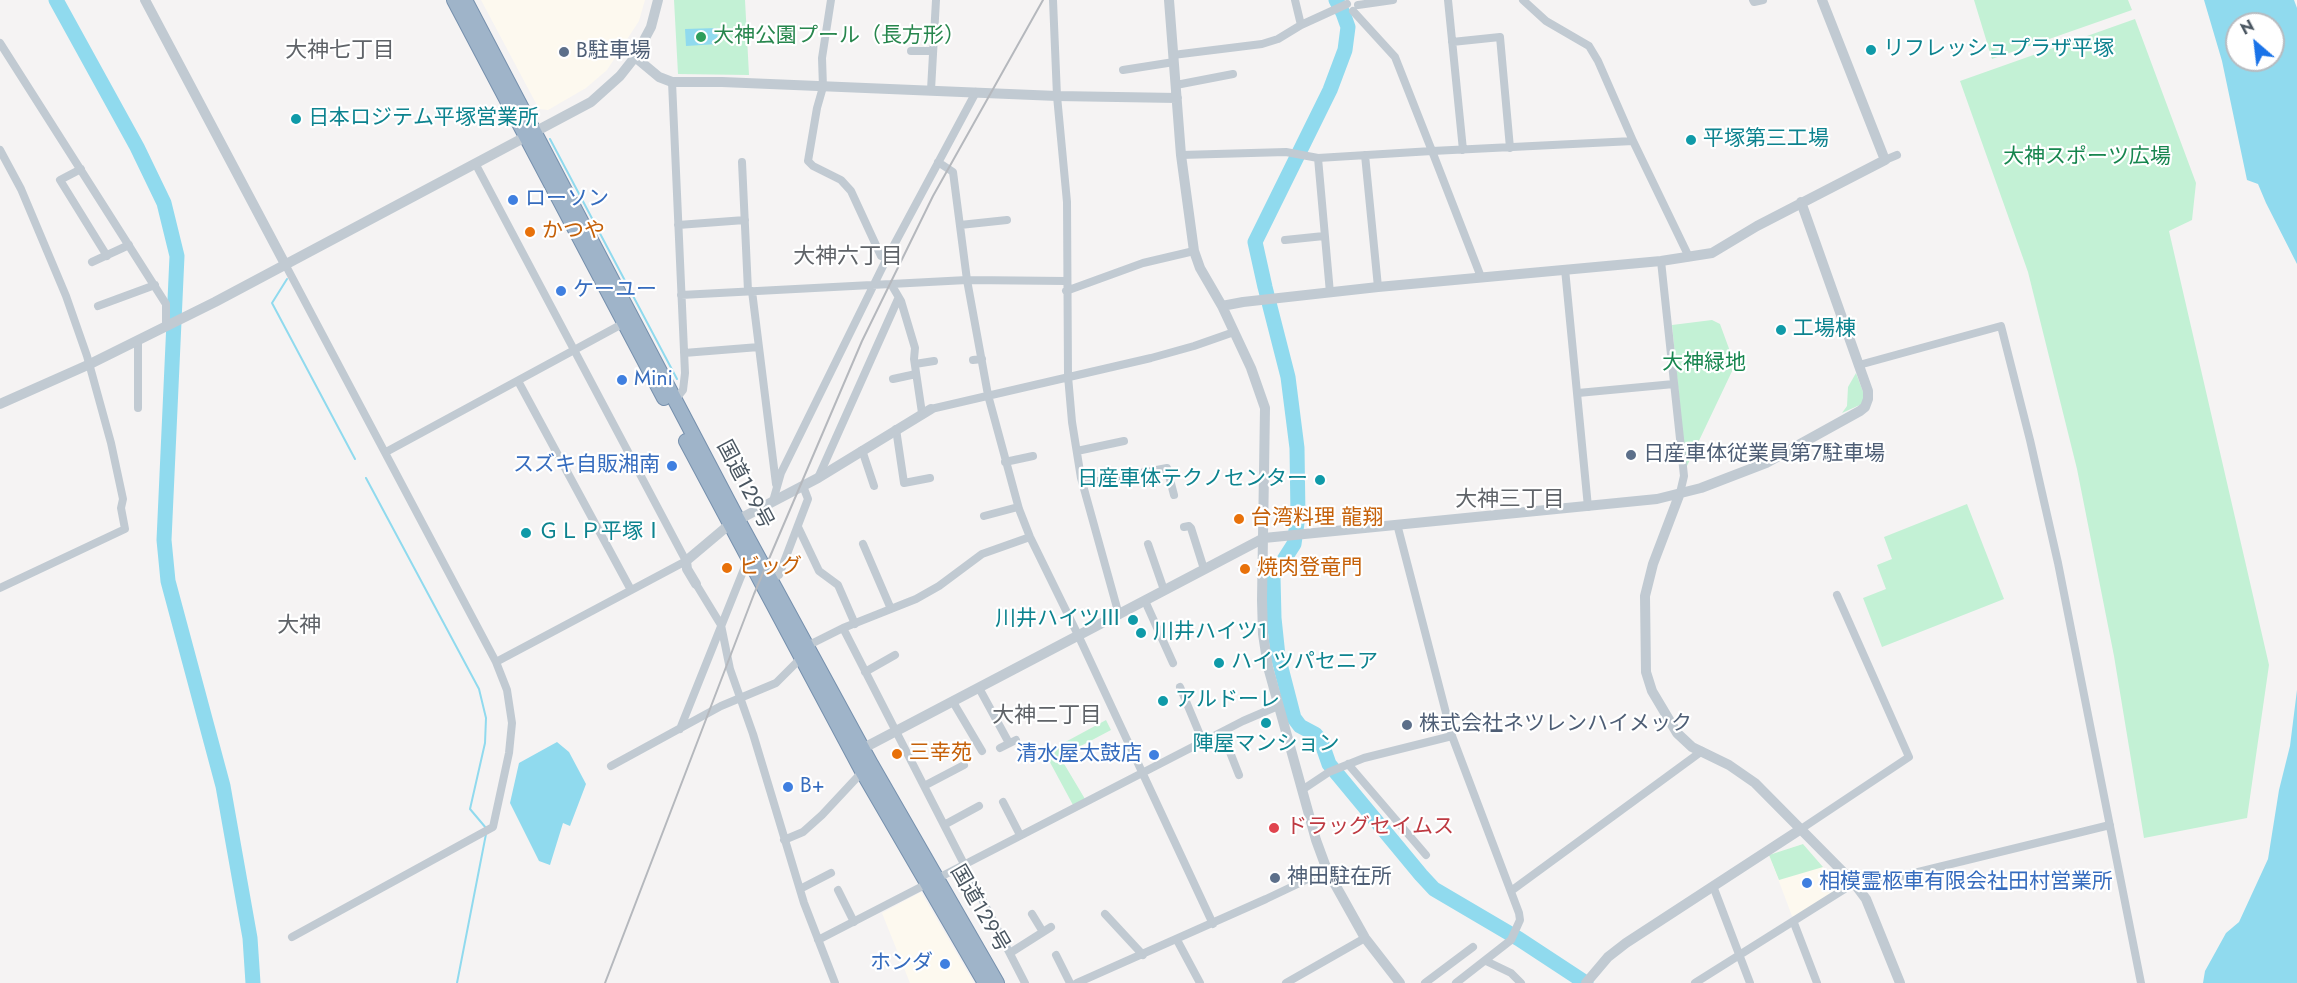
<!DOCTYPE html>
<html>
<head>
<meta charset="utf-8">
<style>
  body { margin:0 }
  #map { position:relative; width:2297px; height:983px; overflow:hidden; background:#f5f3f3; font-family:Jost,sans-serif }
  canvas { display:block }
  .north { position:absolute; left:2225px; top:12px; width:60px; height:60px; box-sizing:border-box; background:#fff; border:2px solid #b7bbc0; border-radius:50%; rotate:332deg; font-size:16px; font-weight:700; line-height:24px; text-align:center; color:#4a5661 }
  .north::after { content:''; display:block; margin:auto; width:21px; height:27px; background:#1a73e8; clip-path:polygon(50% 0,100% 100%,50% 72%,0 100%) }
</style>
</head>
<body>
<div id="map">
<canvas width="2297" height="983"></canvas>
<div class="north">N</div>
</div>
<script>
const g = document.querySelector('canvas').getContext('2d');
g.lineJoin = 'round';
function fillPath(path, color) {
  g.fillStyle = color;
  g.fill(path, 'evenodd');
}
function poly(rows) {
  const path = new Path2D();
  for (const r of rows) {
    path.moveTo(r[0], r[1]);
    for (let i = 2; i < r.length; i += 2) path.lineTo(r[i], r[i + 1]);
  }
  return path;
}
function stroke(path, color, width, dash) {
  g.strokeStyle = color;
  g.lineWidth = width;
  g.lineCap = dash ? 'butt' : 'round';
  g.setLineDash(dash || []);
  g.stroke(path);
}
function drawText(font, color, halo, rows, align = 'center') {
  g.font = font + ' Jost,"Noto Sans JP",sans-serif';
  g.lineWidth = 4.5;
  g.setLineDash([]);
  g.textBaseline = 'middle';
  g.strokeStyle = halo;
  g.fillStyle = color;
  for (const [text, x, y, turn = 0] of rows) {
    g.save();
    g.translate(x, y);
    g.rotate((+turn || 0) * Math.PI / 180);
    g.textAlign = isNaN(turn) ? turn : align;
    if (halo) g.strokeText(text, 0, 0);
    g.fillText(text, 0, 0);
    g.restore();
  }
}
fillPath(poly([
  [481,0,645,0,639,21,607,70,586,88,548,110,539,109],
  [1803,844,1830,875,1837,886,1836,890,1796,917,1792,916,1769,855],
  [921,892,974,983,910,983,882,913]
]), '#fdf9ef');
fillPath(poly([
  [674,0,745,0,749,75,678,74],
  [1974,0,2128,0,2132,10,1992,59],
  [2135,19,2196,183,2192,220,2169,231,2269,665,2247,818,2144,838,2114,656,2077,469,2028,272,1960,81],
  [1712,320,1720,324,1735,365,1686,468,1672,325],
  [1856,373,1865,397,1862,404,1842,413,1847,406,1848,387],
  [1967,504,2004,599,1882,647,1863,598,1886,589,1877,565,1892,559,1884,537],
  [1106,720,1111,730,1060,757,1085,799,1073,805,1045,753],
  [1803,844,1823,867,1779,880,1769,855]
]), '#c3f1d5');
fillPath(poly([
  [2204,0,2294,0,2297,8,2297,264,2266,203,2258,184,2247,180,2222,61],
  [2237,24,2273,24,2273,60,2237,60],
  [717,28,718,44,686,46,685,29],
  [2297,690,2297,983,2203,983,2205,971,2226,933,2239,922,2268,859,2279,790,2290,746],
  [557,742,569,752,586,784,570,826,563,823,550,865,539,861,510,803,519,763]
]), '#90daee');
stroke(poly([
  [550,139,677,379],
  [287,279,272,303,355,459],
  [366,478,479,689,486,718,485,743,470,809,486,828],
  [457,983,486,834]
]), '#90daee', 2);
stroke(poly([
  [56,0,137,147,164,203,177,256,164,540,168,581,223,786,250,938,253,983],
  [1336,0,1343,13,1348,27,1345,50,1330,90,1255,242,1265,287,1288,377,1297,448,1298,516,1294,544,1273,577,1274,618,1278,656,1294,718,1300,726,1315,734,1321,741,1329,764,1421,875,1434,889,1519,939,1586,983]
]), '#90daee', 15);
const trunk = poly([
  [454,0,664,398],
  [465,0,738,520,871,764,997,983],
  [686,441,862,771,985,983]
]);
stroke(trunk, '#7690ad', 16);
stroke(poly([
  [831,0,822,58,823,87,817,108,808,161,813,166,841,180,851,191,881,256,887,258],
  [1053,0,1057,96,1067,202,1068,376,1072,422,1081,478,1119,615],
  [1295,0,1301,25],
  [1448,0,1463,150],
  [1523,0,1546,21,1589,46,1598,61,1633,141,1689,257],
  [1753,0,1754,2,1763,0],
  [1358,5,1393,0],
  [1452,42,1500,37,1510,148],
  [0,43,166,304,166,326],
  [911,51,933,51],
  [1173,55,1262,44,1278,39,1301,25,1347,4],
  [1123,70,1174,62],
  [672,82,685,373,683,390,675,400],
  [1176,85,1233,74],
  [931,90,936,0],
  [0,150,21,189,66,296,87,356,111,443,123,499,121,508,125,529,0,588],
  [1181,155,1286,152,1318,158,1432,151,1395,57,1353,11],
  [1365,155,1378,287],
  [1318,158,1330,293],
  [1885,160,1897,155],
  [742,162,748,291],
  [938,162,953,172,967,280,988,395,1019,509,1030,537,1079,637,1213,924],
  [475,163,686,561,496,662],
  [81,169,60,180,107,256],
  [678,225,745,220],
  [960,225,1007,220],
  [1285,240,1324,236],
  [1661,261,1684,476,1680,493],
  [92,262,129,245],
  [285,264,496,662,507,690,512,723,509,753,493,827,292,937],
  [1565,269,1588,507],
  [1481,277,1432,151,1633,141],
  [891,284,901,301,915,348,914,359,922,413],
  [752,291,776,484],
  [1066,291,1143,263,1194,251],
  [681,295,967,280,1066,281],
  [98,306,155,285],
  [138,341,138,408],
  [684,353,759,347],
  [973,360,982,359],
  [915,364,934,361],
  [1859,365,2001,326,2030,440,2058,563,2141,983],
  [893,379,916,374],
  [518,381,631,590],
  [1578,393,1674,384],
  [931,409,1151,358,1194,346,1234,332],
  [896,429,904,483,930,478],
  [862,450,874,486],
  [1077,451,1124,441],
  [386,452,624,323],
  [1005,462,1033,456],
  [818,478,898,299],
  [1083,484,1167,468,1174,495],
  [773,501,781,473,887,258,976,92],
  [984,516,1018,507],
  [1397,524,1452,736,1519,913,1520,920,1511,940,1456,983],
  [798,527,819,571,838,585,855,624],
  [1184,527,1189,526,1191,528,1204,569],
  [863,544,891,609],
  [1148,544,1164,590],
  [771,579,779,575,808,499,803,486],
  [696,584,721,625,730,669,753,734,804,903,835,983],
  [1145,601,1173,663],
  [843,628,1025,983],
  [807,646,843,628,916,599,939,586,982,554,1030,537],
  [865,672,895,655],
  [1180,687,1203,742],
  [979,688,1009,743],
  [953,702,982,751],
  [680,729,748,559],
  [1222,732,1239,775],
  [1000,748,1016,740],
  [1348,764,1426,855],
  [611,766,721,706,776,683,801,658],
  [924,786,964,765],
  [1302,790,1329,772,1364,758,1452,736],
  [1003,802,1020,835],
  [944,825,979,806],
  [1801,829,1909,757,1837,595],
  [784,840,803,832,822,815,864,770],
  [1713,886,1750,983],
  [1857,887,2110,825],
  [800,889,831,873],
  [838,890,854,922],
  [1511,891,1702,751],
  [1032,914,1043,932],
  [1105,914,1143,955],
  [1794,923,1817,983],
  [818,940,1243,721,1278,706],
  [1177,940,1200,983],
  [1010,953,1051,927],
  [1056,955,1070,983],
  [1486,961,1511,973,1521,983],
  [1077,983,1266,899,1327,870],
  [1286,983,1365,938],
  [1425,983,1473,947],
  [1695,983,1854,883]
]), '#c1cad2', 8);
stroke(poly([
  [145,0,285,264],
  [1169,0,1181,155,1194,251,1200,268,1222,306,1251,368,1265,408,1262,600,1263,634,1268,667,1316,840,1327,870,1365,938,1400,983],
  [635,57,659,77,672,82,722,82,1057,96,1177,98],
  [1222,306,1243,302,1378,287,1661,261,1712,253,1757,226,1885,160,1822,0],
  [0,404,90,364,215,302,591,102,620,76,635,57,651,27,658,0],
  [1680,493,1653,564,1645,596,1646,672,1652,691,1677,733,1692,747,1729,765,1755,783,1854,883,1866,899,1900,983],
  [696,584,687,569,686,561,730,524,818,478,931,409],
  [858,751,1264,538,1657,499,1701,488,1766,463,1860,411,1865,407,1868,399,1868,391,1801,202],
  [1586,983,1608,957,1626,943,1801,829]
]), '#c1cad2', 10);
stroke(trunk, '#9fb4c9', 14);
stroke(poly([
  [605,983,754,594,862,341,933,196,1043,0]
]), '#b5b8bd', 2);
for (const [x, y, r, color] of [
  [701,37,6,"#2e9e5b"],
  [1871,50,6,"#0f9aa8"],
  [564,52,6,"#5c6f8a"],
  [296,119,6,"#0f9aa8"],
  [1691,140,6,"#0f9aa8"],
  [513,200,6,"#3f7fe0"],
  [530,232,6,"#e8710a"],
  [561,291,6,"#3f7fe0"],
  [1781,330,6,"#0f9aa8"],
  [622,380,6,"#3f7fe0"],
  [1631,455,6,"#5c6f8a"],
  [672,466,6,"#3f7fe0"],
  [1320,480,6,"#0f9aa8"],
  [1239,519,6,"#e8710a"],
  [526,533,6,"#0f9aa8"],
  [727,568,6,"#e8710a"],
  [1245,569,6,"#e8710a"],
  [1133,620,6,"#0f9aa8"],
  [1141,633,6,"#0f9aa8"],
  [1219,663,6,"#0f9aa8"],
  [1163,701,6,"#0f9aa8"],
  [1266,723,6,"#0f9aa8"],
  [1407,725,6,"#5c6f8a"],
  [897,754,6,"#e8710a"],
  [1154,755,6,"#3f7fe0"],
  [788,787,6,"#3f7fe0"],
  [1274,828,6,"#e0444e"],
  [1275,878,6,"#5c6f8a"],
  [1807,883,6,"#3f7fe0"],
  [945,964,6,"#3f7fe0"]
]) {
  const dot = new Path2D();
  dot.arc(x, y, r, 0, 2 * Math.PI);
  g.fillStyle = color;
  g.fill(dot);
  stroke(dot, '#fff', 2);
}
drawText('21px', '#27864d', '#fff', [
  ["大神公園プール（長方形）",713,37]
], 'left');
drawText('21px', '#0d838f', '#fff', [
  ["リフレッシュプラザ平塚",1883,50],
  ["日本ロジテム平塚営業所",308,119],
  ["平塚第三工場",1703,140],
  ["工場棟",1793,330],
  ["日産車体テクノセンター",1308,480,"right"],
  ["ＧＬＰ平塚Ⅰ",538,533],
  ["川井ハイツⅢ",1121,620,"right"],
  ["川井ハイツ1",1153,633],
  ["ハイツパセニア",1231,663],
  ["アルドーレ",1175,701],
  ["陣屋マンション",1266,745,"center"]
], 'left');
drawText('21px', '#4e5e75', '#fff', [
  ["B駐車場",576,52],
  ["日産車体従業員第7駐車場",1643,455],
  ["株式会社ネツレンハイメック",1419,725],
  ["神田駐在所",1287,878]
], 'left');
drawText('21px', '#17864f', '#fff', [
  ["大神スポーツ広場",2087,158],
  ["大神緑地",1704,364]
]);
drawText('21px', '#366cbe', '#fff', [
  ["ローソン",525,200],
  ["ケーユー",573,291],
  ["Mini",634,380],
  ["スズキ自販湘南",660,466,"right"],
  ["清水屋太鼓店",1142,755,"right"],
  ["B+",800,787],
  ["相模霊柩車有限会社田村営業所",1819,883],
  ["ホンダ",933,964,"right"]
], 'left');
drawText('21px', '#c56008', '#fff', [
  ["かつや",542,232],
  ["台湾料理 龍翔",1251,519],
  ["ビッグ",739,568],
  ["焼肉登竜門",1257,569],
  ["三幸苑",909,754]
], 'left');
drawText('21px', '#4a5661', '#fff', [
  ["国道129号",744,485,62],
  ["国道129号",979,909,60]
]);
drawText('21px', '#be3a42', '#fff', [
  ["ドラッグセイムス",1286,828]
], 'left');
drawText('22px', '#5f6368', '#fff', [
  ["大神七丁目",340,52],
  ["大神六丁目",848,258],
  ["大神三丁目",1510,501],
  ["大神",299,627],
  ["大神二丁目",1047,717]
]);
</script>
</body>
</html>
